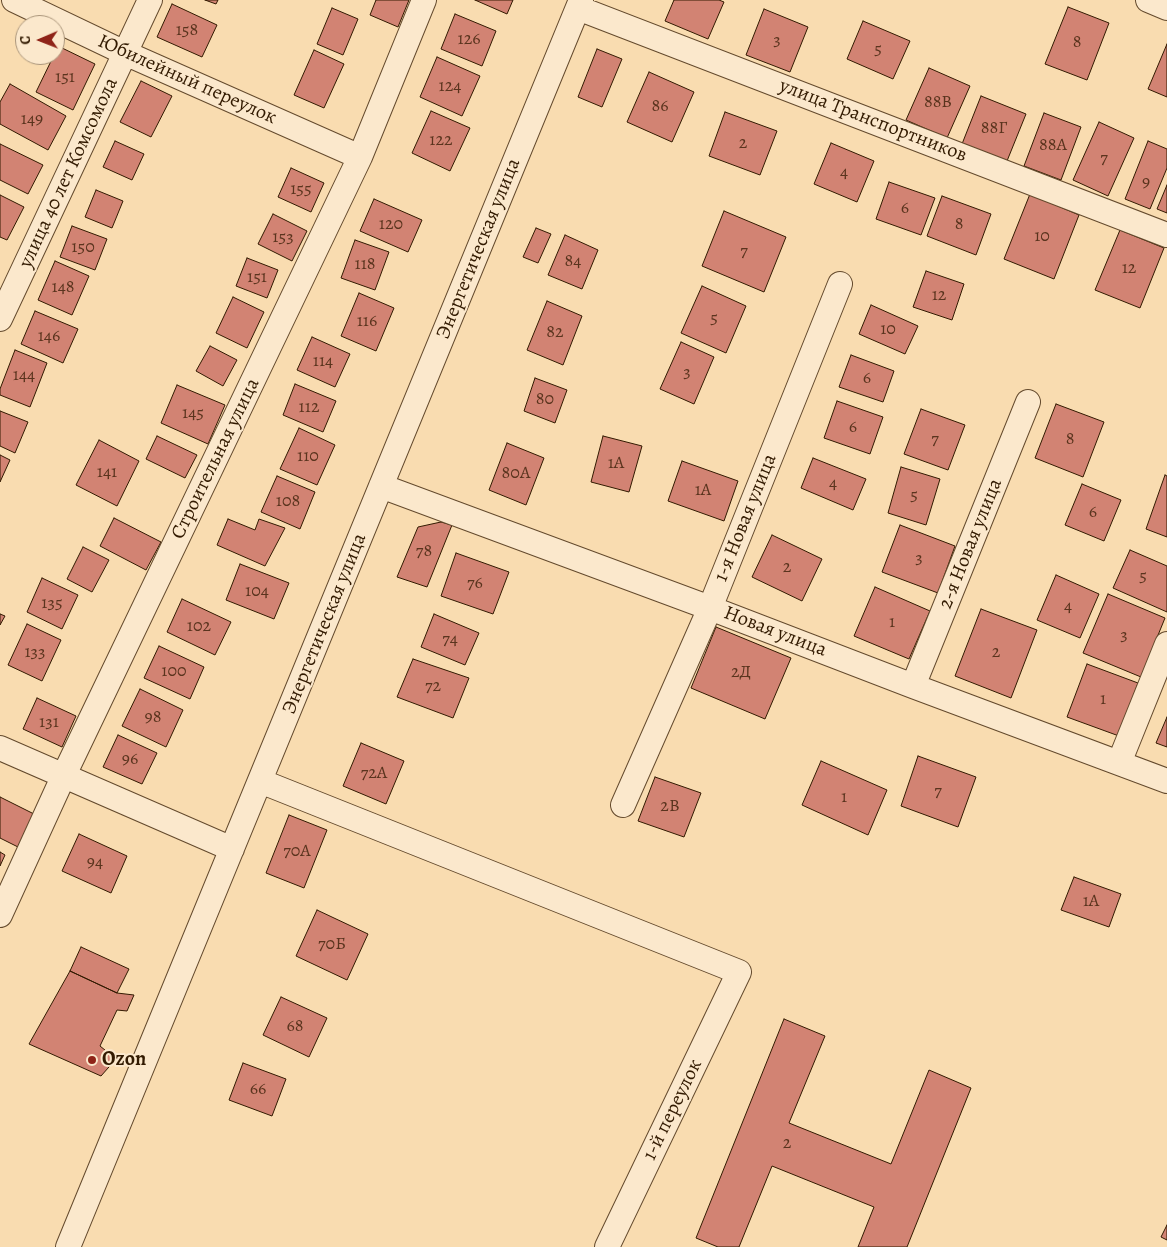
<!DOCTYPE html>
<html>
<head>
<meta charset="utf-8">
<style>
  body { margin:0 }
  #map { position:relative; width:1167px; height:1247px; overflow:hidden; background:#f9dcb0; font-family:Alegreya,serif }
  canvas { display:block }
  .north { position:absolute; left:15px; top:15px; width:50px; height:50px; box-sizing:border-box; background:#fbe8cc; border:1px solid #ab967b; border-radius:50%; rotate:269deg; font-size:14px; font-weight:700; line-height:20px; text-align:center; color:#321a01 }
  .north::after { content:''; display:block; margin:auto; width:18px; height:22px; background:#8f2418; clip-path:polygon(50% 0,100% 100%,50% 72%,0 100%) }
</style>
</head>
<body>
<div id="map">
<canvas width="1167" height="1247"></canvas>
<div class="north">С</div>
</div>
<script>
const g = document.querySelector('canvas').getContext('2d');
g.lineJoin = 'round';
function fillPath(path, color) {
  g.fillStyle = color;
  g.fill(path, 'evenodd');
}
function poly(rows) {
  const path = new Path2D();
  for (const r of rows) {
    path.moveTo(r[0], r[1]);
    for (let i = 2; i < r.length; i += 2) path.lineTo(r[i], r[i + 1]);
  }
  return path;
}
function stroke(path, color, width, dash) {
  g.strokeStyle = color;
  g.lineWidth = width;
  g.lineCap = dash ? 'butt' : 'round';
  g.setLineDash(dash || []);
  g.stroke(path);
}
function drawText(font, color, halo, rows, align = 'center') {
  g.font = font + ' Alegreya,serif';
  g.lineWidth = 4;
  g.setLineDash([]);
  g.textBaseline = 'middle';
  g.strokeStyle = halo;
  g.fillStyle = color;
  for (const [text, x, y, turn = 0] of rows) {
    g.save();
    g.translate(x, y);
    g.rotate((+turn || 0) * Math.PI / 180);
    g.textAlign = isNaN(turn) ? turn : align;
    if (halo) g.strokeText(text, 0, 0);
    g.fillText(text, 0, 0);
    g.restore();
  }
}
const building = poly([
  [205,0,218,0,216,4,205,0],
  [376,0,409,0,398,27,370,15,376,0],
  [475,0,513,0,507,14,475,0],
  [674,0,719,0,724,2,708,39,665,21,674,0],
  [172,4,217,25,202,57,157,37,172,4],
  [1068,7,1109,23,1087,80,1045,64,1068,7],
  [332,8,358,19,343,55,317,44,332,8],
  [764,9,808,27,790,72,746,55,764,9],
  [455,14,496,31,482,66,441,49,455,14],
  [863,21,910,41,893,79,847,59,863,21],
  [1167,44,1167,97,1148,89,1167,44],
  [58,46,95,64,73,110,36,92,54,55,55,55,55,52,58,46],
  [597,49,622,59,602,107,578,97,597,49],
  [314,50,344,64,324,108,294,95,314,50],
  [437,57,480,76,462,116,420,97,437,57],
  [929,68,970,86,947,138,906,120,929,68],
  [649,72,694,92,672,142,627,122,649,72],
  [141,81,172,96,151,137,120,122,141,81],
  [10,84,66,116,48,150,0,124,0,102,10,84],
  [981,96,1026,114,1007,161,962,144,981,96],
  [431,111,470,128,450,171,412,153,431,111],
  [725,112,777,131,760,175,709,156,725,112],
  [1044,113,1081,127,1061,180,1024,166,1044,113],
  [1099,122,1134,138,1108,196,1073,180,1099,122],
  [115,141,144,154,132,180,103,167,115,141],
  [1148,141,1167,149,1167,168,1150,209,1125,199,1148,141],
  [831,143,874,161,857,202,814,184,831,143],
  [0,144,43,165,28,194,0,180,0,144],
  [291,168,324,183,311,212,278,197,291,168],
  [889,182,935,198,921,235,876,219,889,182],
  [1167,185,1167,213,1157,209,1167,185],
  [96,190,123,201,112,228,85,217,96,190],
  [1030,194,1079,215,1054,279,1004,259,1030,194],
  [0,195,24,207,7,240,0,237,0,195],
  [942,196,991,214,976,255,927,236,942,196],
  [374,199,422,220,408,252,360,231,374,199],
  [724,211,786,237,764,292,702,266,724,211],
  [273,214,307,231,292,261,258,244,273,214],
  [72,226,107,239,95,270,60,257,72,226],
  [536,228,551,234,538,263,523,257,536,228],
  [1120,230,1164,248,1140,308,1095,290,1120,230],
  [565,235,598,250,582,289,548,275,565,235],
  [355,240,389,252,375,290,341,278,355,240],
  [247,258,278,270,267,298,236,286,247,258],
  [55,261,89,276,72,315,38,300,55,261],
  [926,271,964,284,952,320,913,307,926,271],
  [702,286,746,306,726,353,681,333,702,286],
  [359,293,394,308,376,351,341,336,359,293],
  [233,297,264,312,247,348,216,333,233,297],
  [547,301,582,316,563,365,527,350,547,301],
  [871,305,918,326,905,354,859,334,871,305],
  [35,311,78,329,63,363,21,344,35,311],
  [312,337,350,354,335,387,297,370,312,337],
  [681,342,714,357,694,404,660,389,681,342],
  [210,346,237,360,223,386,196,371,210,346],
  [15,350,47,363,30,407,0,395,0,389,15,350],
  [851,355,894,371,883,402,839,387,851,355],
  [535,378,567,390,555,423,524,411,535,378],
  [295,384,336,401,323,432,283,415,295,384],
  [177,385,225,405,208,444,161,423,177,385],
  [837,401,883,417,870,454,824,438,837,401],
  [1056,404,1104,422,1083,477,1035,458,1056,404],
  [921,409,965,425,948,470,904,454,921,409],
  [0,411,28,422,15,453,0,446,0,411],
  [299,428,335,445,317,485,280,469,299,428],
  [157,436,197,455,185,478,146,459,157,436],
  [603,436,642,446,629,492,591,482,603,436],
  [99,440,139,461,117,506,76,485,99,440],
  [507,443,544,458,526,505,489,490,507,443],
  [0,455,10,460,0,482,0,455],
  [813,458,866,479,853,510,801,488,813,458],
  [682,461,738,481,724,521,668,501,682,461],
  [901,467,940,479,926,525,888,513,901,467],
  [1165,475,1167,476,1167,537,1146,529,1165,475],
  [277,476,315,492,300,529,261,512,277,476],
  [1082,484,1121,500,1104,541,1065,525,1082,484],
  [114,518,161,542,146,570,100,546,114,518],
  [228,519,255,530,259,519,285,528,265,566,217,545,228,519],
  [441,522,452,525,427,587,397,577,418,527,441,522],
  [900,525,955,546,938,593,882,572,900,525],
  [772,535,822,559,802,601,752,577,772,535],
  [83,547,109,560,92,592,67,579,83,547],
  [1130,550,1167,566,1167,612,1113,588,1130,550],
  [456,553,509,572,493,614,441,596,456,553],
  [240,564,289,583,274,619,226,600,240,564],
  [1056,575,1099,594,1080,638,1037,620,1056,575],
  [42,578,78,595,62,629,27,612,42,578],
  [875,587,930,611,909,659,854,636,875,587],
  [1108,594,1165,618,1141,677,1083,653,1108,594],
  [182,599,231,622,215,655,167,632,182,599],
  [981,609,1037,630,1011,698,955,676,981,609],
  [0,614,5,616,0,625,0,614],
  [434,614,479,633,465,665,421,647,434,614],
  [27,624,61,640,42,681,8,665,27,624],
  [716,627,791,658,765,719,691,688,716,627],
  [159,646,204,667,190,699,144,678,159,646],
  [413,659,469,678,453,718,397,697,413,659],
  [1087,664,1138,683,1119,736,1067,717,1087,664],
  [140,689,183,710,166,747,122,726,140,689],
  [37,698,76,716,62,747,23,729,37,698],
  [1167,717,1167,747,1156,743,1167,717],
  [118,735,157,753,142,784,103,767,118,735],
  [361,743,404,761,386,804,343,786,361,743],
  [918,756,976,777,958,827,901,806,918,756],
  [821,761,887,790,868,835,802,805,821,761],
  [655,777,701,793,684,837,638,821,655,777],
  [0,797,34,814,18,847,0,838,0,797],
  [289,815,327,830,304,888,266,873,289,815],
  [79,834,127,856,111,893,62,871,79,834],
  [0,852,5,855,0,866,0,852],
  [1074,877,1121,894,1109,927,1061,910,1074,877],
  [317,910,368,934,347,980,296,956,317,910],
  [81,947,129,969,117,993,70,971,81,947],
  [70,971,117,993,134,995,127,1011,117,1010,100,1046,116,1059,101,1076,29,1044,70,971],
  [281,997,327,1018,309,1057,263,1035,281,997],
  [784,1019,825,1036,789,1123,891,1164,929,1070,971,1088,907,1247,858,1247,874,1207,772,1166,739,1247,718,1247,696,1238,784,1019],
  [243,1063,286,1079,272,1116,229,1100,243,1063],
  [1167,1225,1167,1240,1161,1237,1167,1225]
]);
fillPath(building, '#d28373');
stroke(building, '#321a01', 1);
const minor = poly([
  [14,0,125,53,360,157],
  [1148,0,1167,8],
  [578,8,1167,235],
  [0,319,150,0],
  [381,486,710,608,913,686,1167,781],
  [913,686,1028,402],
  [0,748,232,849],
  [1119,763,1167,644],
  [260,781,739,972,607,1247],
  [623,805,710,608,840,284],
  [0,915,64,775,360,157,424,0],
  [68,1247,581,0]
]);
stroke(minor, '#644a2d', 26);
stroke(minor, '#fbe8cc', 24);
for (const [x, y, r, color] of [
  [92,1060,5,"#8f2418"]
]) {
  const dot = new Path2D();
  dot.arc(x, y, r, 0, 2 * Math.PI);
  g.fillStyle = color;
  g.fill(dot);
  stroke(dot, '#fbe8cc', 2);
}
drawText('18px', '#5a341e', null, [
  ["158",187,31],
  ["126",469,40],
  ["3",777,41],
  ["8",1077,43],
  ["5",878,50],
  ["151",65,78],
  ["124",450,87],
  ["88В",938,103],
  ["86",660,107],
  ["149",32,120],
  ["88Г",994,129],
  ["122",441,141],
  ["2",743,144],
  ["88А",1053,146],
  ["7",1104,159],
  ["4",844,173],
  ["9",1146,183],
  ["155",301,190],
  ["6",905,209],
  ["120",391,225],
  ["8",959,225],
  ["10",1042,237],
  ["153",283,238],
  ["150",83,248],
  ["7",744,252],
  ["84",573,262],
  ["118",365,265],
  ["12",1129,269],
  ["151",257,278],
  ["148",63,288],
  ["12",939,296],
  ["5",714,319],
  ["116",367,322],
  ["10",888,330],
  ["82",555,333],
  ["146",49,337],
  ["114",323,362],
  ["3",687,373],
  ["144",24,376],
  ["6",867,379],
  ["80",545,400],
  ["112",309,408],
  ["145",193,414],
  ["6",853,428],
  ["7",935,440],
  ["8",1070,440],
  ["110",308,457],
  ["1А",616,464],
  ["141",107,473],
  ["80А",516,474],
  ["4",833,484],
  ["1А",703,491],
  ["5",914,496],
  ["108",288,502],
  ["6",1093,513],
  ["78",424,552],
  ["3",919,559],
  ["2",787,568],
  ["5",1143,577],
  ["76",475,584],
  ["104",257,592],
  ["135",52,604],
  ["4",1068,607],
  ["1",892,623],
  ["102",199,627],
  ["3",1124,636],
  ["74",450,640],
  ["133",35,653],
  ["2",996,653],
  ["100",174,672],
  ["2Д",741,673],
  ["72",433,687],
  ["1",1103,700],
  ["98",153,718],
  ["131",49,723],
  ["96",130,760],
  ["72А",374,774],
  ["7",938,792],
  ["1",844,798],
  ["2В",670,807],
  ["70А",297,852],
  ["94",95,863],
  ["1А",1091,902],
  ["70Б",332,945],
  ["68",295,1027],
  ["66",258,1090],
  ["2",787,1144]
]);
drawText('20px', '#321a01', '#fbe8cc', [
  ["Юбилейный переулок",187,80,24],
  ["улица Транспортников",873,121,21],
  ["улица 40 лет Комсомола",69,173,-65],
  ["Энергетическая улица",479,249,-68],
  ["Строительная улица",216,459,-64],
  ["1-я Новая улица",746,518,-68],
  ["2-я Новая улица",971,544,-68],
  ["Энергетическая улица",325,624,-68],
  ["Новая улица",775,632,21],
  ["1-й переулок",673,1110,-64]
]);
drawText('bold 20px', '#321a01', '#fbe8cc', [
  ["Ozon",102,1060]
], 'left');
</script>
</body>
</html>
